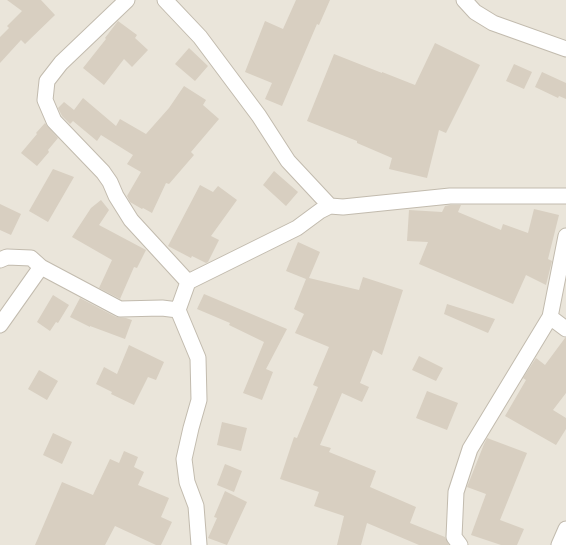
<!DOCTYPE html>
<html>
<head>
<meta charset="utf-8">
<style>
  body { margin:0 }
  canvas { display:block; background:#f6f3ec }
</style>
</head>
<body>
<canvas width="566" height="545"></canvas>
<script>
const g = document.querySelector('canvas').getContext('2d');
g.lineJoin = 'round';
function fillPath(path, color) {
  g.fillStyle = color;
  g.fill(path, 'evenodd');
}
function poly(rows) {
  const path = new Path2D();
  for (const r of rows) {
    path.moveTo(r[0], r[1]);
    for (let i = 2; i < r.length; i += 2) path.lineTo(r[i], r[i + 1]);
  }
  return path;
}
function stroke(path, color, width, dash) {
  g.strokeStyle = color;
  g.lineWidth = width;
  g.lineCap = dash ? 'butt' : 'round';
  g.setLineDash(dash || []);
  g.stroke(path);
}
fillPath(poly([
  [0,0,566,0,566,545,0,545]
]), '#eae5da');
fillPath(poly([
  [7,0,41,0,55,15,25,44,21,40,0,63,0,37,9,28,7,26,22,11],
  [296,0,330,0,319,25,317,24,282,106,265,99,272,83,245,72,265,21,283,29],
  [118,21,137,35,135,38,148,50,132,67,124,59,104,85,83,68,106,39,105,38],
  [435,43,480,65,446,133,439,130,427,178,389,169,392,158,357,143,357,141,307,121,334,54,382,73,382,72,415,85],
  [189,48,208,66,195,81,175,64],
  [514,64,532,72,524,89,506,81],
  [542,72,566,83,566,99,559,96,558,98,535,87],
  [184,86,206,100,203,105,219,119,191,152,194,155,169,184,166,183,152,213,143,208,142,209,130,202,127,196,141,172,127,164,133,155,101,135,97,141,73,121,70,124,62,116,58,108,64,102,74,110,83,98,116,126,120,119,146,134,169,108],
  [45,123,48,127,58,138,48,150,49,152,37,166,21,153,37,134,36,133],
  [53,169,74,177,48,222,29,211],
  [274,171,298,192,286,206,263,185],
  [200,185,213,192,218,186,237,200,211,236,219,240,208,262,206,263,192,256,191,258,168,246],
  [101,200,109,210,99,225,146,250,137,268,134,267,120,299,99,288,112,260,72,237,91,208],
  [0,204,21,214,11,235,0,230],
  [450,205,461,205,458,212,501,230,503,224,528,233,534,209,559,215,548,259,552,261,546,285,526,275,513,304,419,264,428,242,407,241,409,210,442,212,445,206],
  [298,242,320,252,309,278,359,290,363,277,403,290,382,355,373,350,360,383,369,387,362,402,342,393,320,445,331,448,329,452,376,471,370,487,416,507,410,523,445,537,449,545,419,545,367,523,361,545,337,545,344,516,314,506,319,492,280,479,294,437,297,438,318,387,313,385,329,347,295,333,304,314,294,309,306,279,286,271],
  [204,294,287,329,266,369,273,372,262,400,243,393,264,342,229,325,230,323,197,309],
  [53,295,69,305,58,323,56,322,50,331,37,322],
  [80,298,116,317,126,318,132,320,125,339,90,326,90,327,70,317],
  [447,304,495,319,488,333,444,314],
  [565,338,566,338,566,393,553,410,566,418,566,429,556,445,505,416,526,380,523,378,536,358,545,365],
  [129,345,164,362,156,380,148,377,134,405,111,394,112,392,96,384,104,367,117,374],
  [419,356,443,368,436,381,412,370],
  [39,370,58,381,47,400,28,389],
  [427,391,458,403,447,430,416,418],
  [222,422,247,428,241,451,217,445],
  [53,433,72,442,62,464,43,455],
  [487,438,527,453,500,520,524,529,517,545,501,545,471,535,486,494,467,487,484,444],
  [124,451,138,457,134,467,144,472,138,485,169,498,161,517,172,522,161,545,156,545,115,526,105,545,35,545,62,482,93,495,110,459,119,463],
  [225,464,242,471,234,492,217,485],
  [225,491,247,502,227,545,208,538,217,518,214,517]
]), '#d8cfc1');
const minor = poly([
  [127,0,61,63,47,81,45,100,54,121,103,172,110,182,116,196,131,220,188,282],
  [165,0,200,37,259,116,288,161,330,206],
  [464,0,475,12,493,23,566,49],
  [566,236,550,317,566,329],
  [0,260,7,257,31,258,41,267,120,309,162,308,178,310,188,282,297,228,320,211,330,206,343,207,450,196,566,196],
  [178,310,198,358,199,400,191,428,184,459,187,482,196,506,199,545],
  [0,325,41,267],
  [460,545,454,537,456,492,470,449,550,317],
  [559,545,566,529]
]);
stroke(minor, '#c2bbae', 17);
stroke(minor, '#fff', 15);
</script>
</body>
</html>
